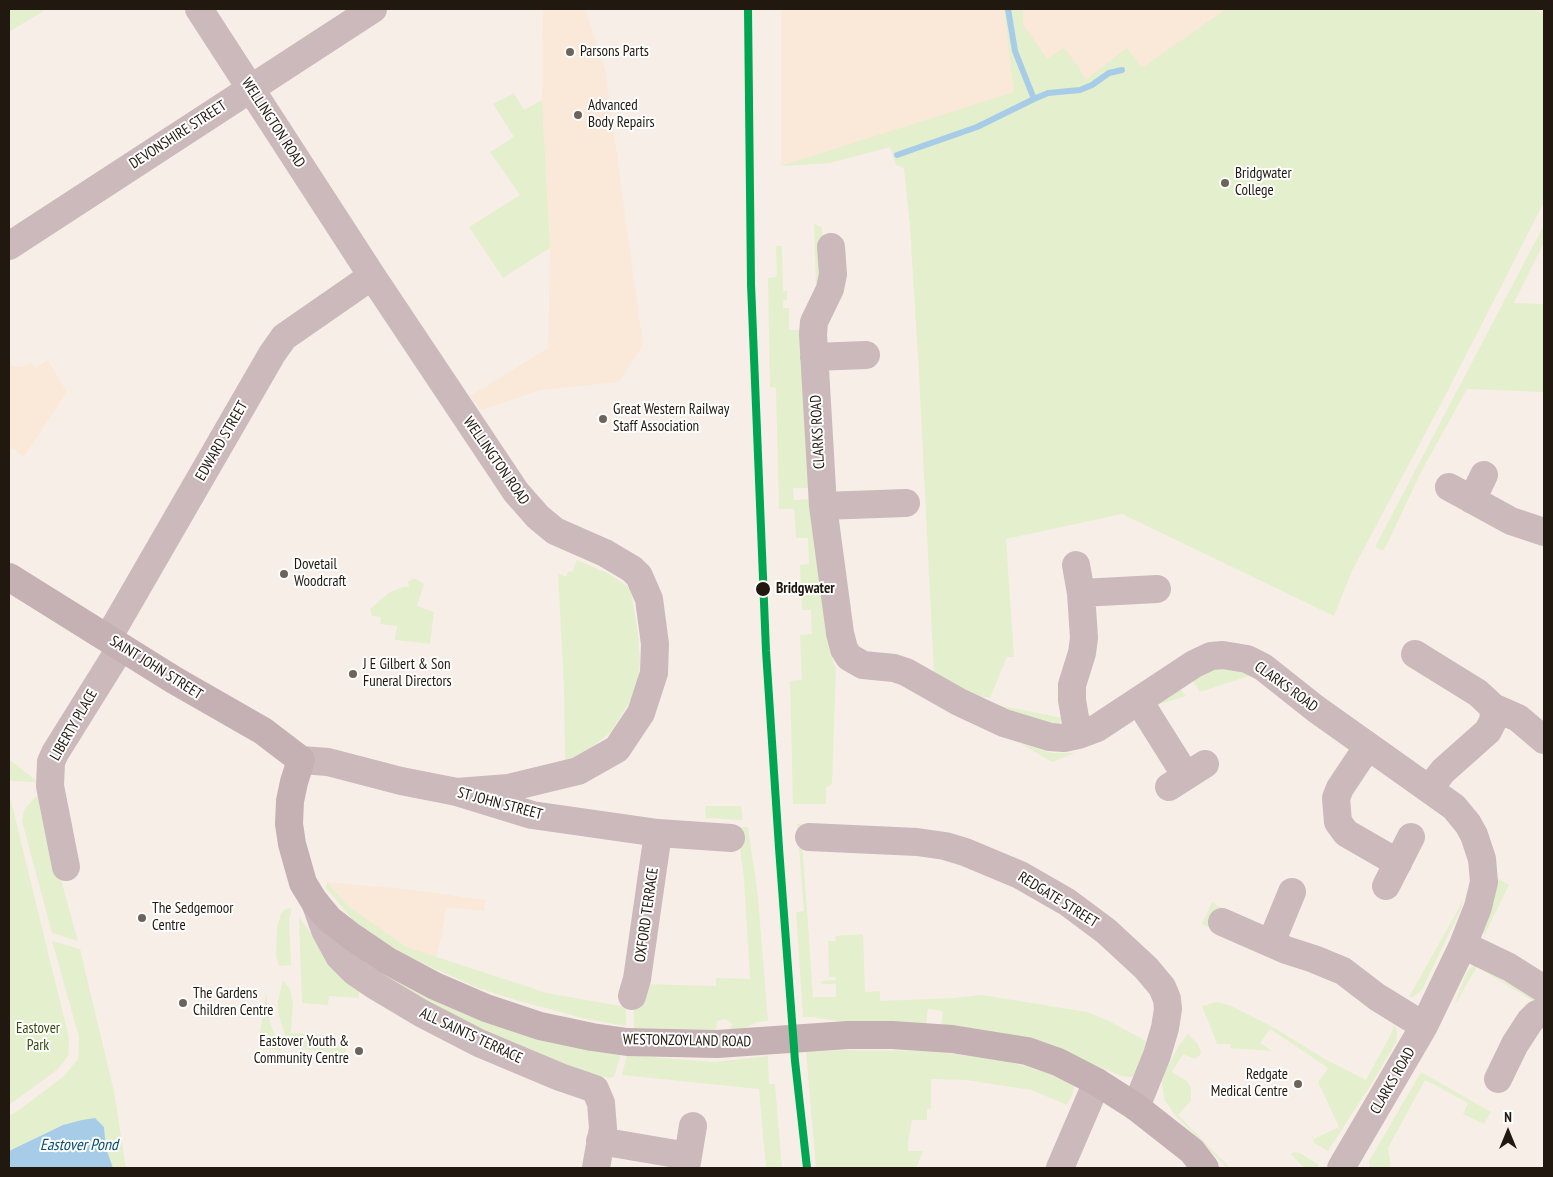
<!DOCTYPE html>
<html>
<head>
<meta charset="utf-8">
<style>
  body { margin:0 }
  #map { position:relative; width:1553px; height:1177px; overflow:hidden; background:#f7efe7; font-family:"PT Sans Narrow",sans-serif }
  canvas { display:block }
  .frame { position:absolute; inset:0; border:10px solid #21180f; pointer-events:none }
  .north { position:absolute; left:1483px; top:1107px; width:50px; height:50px; -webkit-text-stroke:4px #fefefe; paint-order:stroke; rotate:0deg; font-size:14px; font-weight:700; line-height:20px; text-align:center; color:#21180f }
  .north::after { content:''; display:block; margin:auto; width:18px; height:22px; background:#21180f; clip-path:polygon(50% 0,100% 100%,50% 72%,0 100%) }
</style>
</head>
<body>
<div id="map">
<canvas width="1553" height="1177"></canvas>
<div class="frame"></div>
<div class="north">N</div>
</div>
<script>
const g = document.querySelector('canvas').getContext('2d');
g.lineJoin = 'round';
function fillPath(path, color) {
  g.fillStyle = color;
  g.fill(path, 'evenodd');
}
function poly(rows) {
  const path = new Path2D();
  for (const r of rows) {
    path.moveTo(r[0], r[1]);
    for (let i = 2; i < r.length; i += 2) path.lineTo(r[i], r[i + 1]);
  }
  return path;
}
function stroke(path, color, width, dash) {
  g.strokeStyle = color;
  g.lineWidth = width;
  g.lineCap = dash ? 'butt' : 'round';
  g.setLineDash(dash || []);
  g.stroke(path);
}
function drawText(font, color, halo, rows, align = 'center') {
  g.font = font + ' "PT Sans Narrow",sans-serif';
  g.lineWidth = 4;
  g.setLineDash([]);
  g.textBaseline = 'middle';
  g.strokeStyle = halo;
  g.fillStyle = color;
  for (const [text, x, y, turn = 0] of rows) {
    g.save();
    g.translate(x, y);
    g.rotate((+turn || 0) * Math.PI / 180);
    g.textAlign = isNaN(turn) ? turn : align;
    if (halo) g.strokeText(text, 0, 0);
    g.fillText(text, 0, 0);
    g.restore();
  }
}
fillPath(poly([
  [543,9,585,9,605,68,643,345,619,382,540,390,481,410,470,396,548,348,550,248,542,100],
  [781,9,1544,9,1544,202,1471,346,918,362,910,225,904,168,896,165,890,147,830,163,781,166],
  [48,360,67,392,24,457,12,448,9,452,9,366,24,367,31,362,35,368],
  [327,882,404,889,486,900,484,911,446,907,442,934,436,957,406,947,389,936,347,905]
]), '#fae8d8');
fillPath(poly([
  [9,9,47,9,9,32],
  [1004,9,1023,9,1023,24,1047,59,1064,48,1079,68,1086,80,1127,48,1142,68,1226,9,1533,9,1544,15,1544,202,1442,402,1352,571,1334,616,1122,514,1006,539,1014,657,1007,657,990,698,971,695,934,674,918,354,910,225,904,168,896,165,890,147,830,163,781,166,1014,92],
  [514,93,524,110,542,100,550,248,503,278,469,227,520,195,490,152,514,137,493,104],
  [814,224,822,227,823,247,824,276,816,290],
  [1544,225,1544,242,1514,303,1544,304,1544,392,1467,389,1422,470,1388,542,1383,551,1375,547],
  [776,246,782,246,783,291,787,291,787,300,783,301,783,308,789,308,789,330,806,330,810,485,808,488,793,488,794,500,809,499,829,649,836,669,832,784,826,788,826,804,793,804,790,681,802,680,800,635,812,634,811,610,802,610,800,565,809,564,808,538,796,538,794,509,779,509,776,388,770,387,768,278,777,277],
  [577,560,607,573,627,586,631,592,638,633,640,663,638,682,630,701,611,732,591,748,578,756,565,760,564,686,558,573,566,577,568,571,572,572],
  [414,578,424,584,417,606,434,612,430,644,395,640,397,626,380,624,381,617,372,616,370,609,390,592,403,587,409,587,408,582],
  [1230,664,1258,678,1249,676,1200,692,1191,678],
  [1178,686,1186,696,1154,706],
  [977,701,1063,718,1057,725],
  [1020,743,1052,753,1075,753,1052,762],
  [9,759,38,782,9,781],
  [42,795,53,851,78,941,52,933,22,821,24,810,29,804,35,797],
  [9,800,11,801,69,1038,68,1056,57,1070,9,1105],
  [705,806,741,806,743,820,706,818],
  [797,824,801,824,813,997,836,997,836,984,822,984,821,981,836,980,835,977,829,977,828,941,836,941,835,936,863,934,865,992,880,991,880,1001,954,998,982,995,1087,1012,1109,1021,1146,1041,1142,1062,1136,1075,1130,1077,1121,1076,1063,1051,941,1026,943,1011,928,1009,926,1024,863,1025,813,1017,803,1017,796,912,804,911],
  [737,827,748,827,758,897,768,1021,757,1022,740,1031,729,1031,732,1024,725,1019,717,1021,716,1030,634,1028,634,1006,643,984,716,986,716,978,750,979,744,878],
  [1497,878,1509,885,1484,936,1483,930],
  [327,882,347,905,406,947,547,993,626,1007,626,1026,586,1019,516,1000,478,988,409,957,370,933,353,920,326,888],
  [1463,898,1461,909,1422,990,1413,997,1409,997,1460,906],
  [1212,902,1222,908,1212,929,1202,924],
  [292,908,289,920,291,965,279,966,276,955,277,927,281,914,285,909],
  [299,917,328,956,359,988,359,998,329,996,328,1005,302,1003],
  [52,941,80,949,114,1092,126,1168,113,1168,106,1148,104,1127,63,1125,9,1151,9,1116,19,1110,64,1076,78,1059,79,1037],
  [360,956,621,1054,614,1077,609,1078,587,1072,541,1056,486,1034,368,972],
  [1476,965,1536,998,1540,1005,1477,967,1453,1008,1465,976,1470,968],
  [283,980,290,989,293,1003,291,1033,324,1035,324,1046,346,1047,345,1054,295,1048,290,1046,285,1036,278,1011,278,1001],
  [266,994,270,1023,281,1051,258,1046],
  [1217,1002,1229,1005,1273,1027,1323,1058,1366,1080,1391,1034,1394,1024,1397,1033,1396,1042,1372,1083,1328,1151,1314,1143,1312,1137,1312,1135,1314,1139,1339,1127,1318,1082,1328,1068,1270,1029,1260,1043,1272,1051,1230,1048,1231,1044,1217,1044,1202,1006],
  [1188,1034,1198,1044,1201,1052,1200,1055,1195,1059,1183,1054,1172,1072,1187,1081,1191,1088,1191,1101,1178,1115,1230,1168,1227,1168,1174,1114,1164,1099,1162,1083,1164,1074,1178,1047],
  [843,1050,932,1051,978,1057,1009,1062,1050,1073,1073,1083,1074,1086,1073,1093,1067,1105,1031,1090,966,1080,931,1079,931,1108,927,1110,927,1120,912,1120,908,1141,908,1151,923,1151,916,1168,816,1168,806,1052],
  [627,1055,714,1062,768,1056,769,1084,775,1084,782,1168,766,1168,759,1089,622,1075],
  [1421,1072,1491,1112,1484,1124,1463,1114,1468,1103,1425,1080,1388,1148,1391,1165,1389,1168,1370,1168,1369,1161],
  [1294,1152,1300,1153,1319,1165,1317,1168,1304,1168,1291,1154]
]), '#e4efcd');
fillPath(poly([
  [95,1118,104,1127,106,1148,113,1168,9,1168,9,1151,63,1125,82,1120]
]), '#a6cce7');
stroke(poly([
  [1034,99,1048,93,1080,90,1092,85,1109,73,1122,70],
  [897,155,977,127,1034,99,1015,51,1008,9]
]), '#a6cce7', 6);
stroke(poly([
  [199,9,372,276,516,492,538,517,555,531,605,553,632,569,639,576,649,599,655,644,654,673,641,713,617,749,578,771,508,788,457,792],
  [9,246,373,9],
  [831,247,833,274,830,289,814,322,813,334,823,506,840,633,844,649,849,657,863,665,894,668,906,672,959,702,1004,723,1050,737,1064,738,1078,735,1097,728,1194,664,1211,656,1223,655,1247,659,1263,667,1316,709,1454,807,1468,824,1474,835,1482,859,1484,882,1478,907,1463,945,1424,1026,1341,1168],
  [814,357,866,355],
  [1449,487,1511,521,1544,532],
  [1472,500,1484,475],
  [823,506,906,503],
  [1076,565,1081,593,1084,638,1082,653,1072,685,1072,700,1078,735],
  [1081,593,1157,589],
  [108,638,272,354,284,337,372,276],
  [1415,654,1478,693,1493,707,1518,718,1544,740],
  [1139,701,1186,776],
  [1368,746,1340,788,1336,798,1338,822,1346,833,1398,863],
  [301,760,328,762,401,781,457,792,532,815,658,833,731,838],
  [1169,787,1205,764],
  [1429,789,1443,771,1488,731,1494,719,1493,707],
  [809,837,917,842,945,846,965,852,1020,875,1067,902,1106,931,1146,968,1162,987,1167,999,1168,1009,1165,1028,1157,1055,1136,1107],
  [66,867,50,786,51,762,55,753,121,647],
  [1386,886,1411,837],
  [315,902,325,930,339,956,355,972,374,985,421,1013,479,1043,560,1077,595,1089,601,1103,603,1128,596,1168],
  [1222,922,1286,950,1314,959,1343,971,1377,997,1424,1026],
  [1271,943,1292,892],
  [1463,945,1509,967,1544,989],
  [632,996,637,979,658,833],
  [1498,1079,1515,1044,1530,1021,1537,1014,1544,1012],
  [600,1141,688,1156],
  [686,1168,693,1126],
  [1060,1168,1097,1082]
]), '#cbb9bc', 28);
stroke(poly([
  [9,577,174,680,263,731,301,760,294,782,290,801,289,824,292,844,303,883,314,901,329,919,351,936,388,961,435,986,486,1008,540,1026,592,1037,627,1042,717,1044,848,1035,892,1035,952,1039,1027,1051,1058,1062,1097,1082,1136,1107,1192,1151,1205,1168]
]), '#c5b0b4', 28);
stroke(poly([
  [748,9,751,284,766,651,779,848,795,1061,807,1168]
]), '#00a651', 8);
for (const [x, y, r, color] of [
  [570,52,5,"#6c635b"],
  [578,115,5,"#6c635b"],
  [1225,183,5,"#6c635b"],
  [603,419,5,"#6c635b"],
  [284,574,5,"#6c635b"],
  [763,589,8,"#21180f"],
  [353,674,5,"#6c635b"],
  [142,918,5,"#6c635b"],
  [183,1003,5,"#6c635b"],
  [359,1051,5,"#6c635b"],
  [1298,1084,5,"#6c635b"]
]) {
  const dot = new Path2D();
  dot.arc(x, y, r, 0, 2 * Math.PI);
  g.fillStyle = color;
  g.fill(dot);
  stroke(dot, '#fefefe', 2);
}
drawText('15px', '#21180f', '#fefefe', [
  ["Parsons Parts",580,52],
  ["Advanced",588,106],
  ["Body Repairs",588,123],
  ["Bridgwater",1235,174],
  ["College",1235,191],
  ["Great Western Railway",613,410],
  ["Staff Association",613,427],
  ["Dovetail",294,565],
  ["Woodcraft",294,582],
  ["J E Gilbert & Son",363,665],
  ["Funeral Directors",363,682],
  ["The Sedgemoor",152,909],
  ["Centre",152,926],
  ["The Gardens",193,994],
  ["Children Centre",193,1011],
  ["Eastover Youth &",349,1042,"right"],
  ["Community Centre",349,1059,"right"],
  ["Redgate",1288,1075,"right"],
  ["Medical Centre",1288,1092,"right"]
], 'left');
drawText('15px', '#21180f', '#fefefe', [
  ["WELLINGTON ROAD",273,123,57],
  ["DEVONSHIRE STREET",178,135,-33],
  ["CLARKS ROAD",818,432,-93],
  ["EDWARD STREET",222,441,-60],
  ["WELLINGTON ROAD",496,461,55],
  ["SAINT JOHN STREET",156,668,32],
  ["CLARKS ROAD",1286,687,36],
  ["LIBERTY PLACE",74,725,-60],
  ["ST JOHN STREET",500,804,15],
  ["REDGATE STREET",1058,900,32],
  ["OXFORD TERRACE",647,915,-82],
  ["ALL SAINTS TERRACE",471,1036,25],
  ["WESTONZOYLAND ROAD",687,1041,1],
  ["CLARKS ROAD",1393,1081,-60]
]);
drawText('bold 15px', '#21180f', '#fefefe', [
  ["Bridgwater",776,589]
], 'left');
drawText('15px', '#354c0c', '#fefefe', [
  ["Eastover",38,1029],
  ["Park",38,1046]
]);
drawText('italic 16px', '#024d75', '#fefefe', [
  ["Eastover Pond",79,1145]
]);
</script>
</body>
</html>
